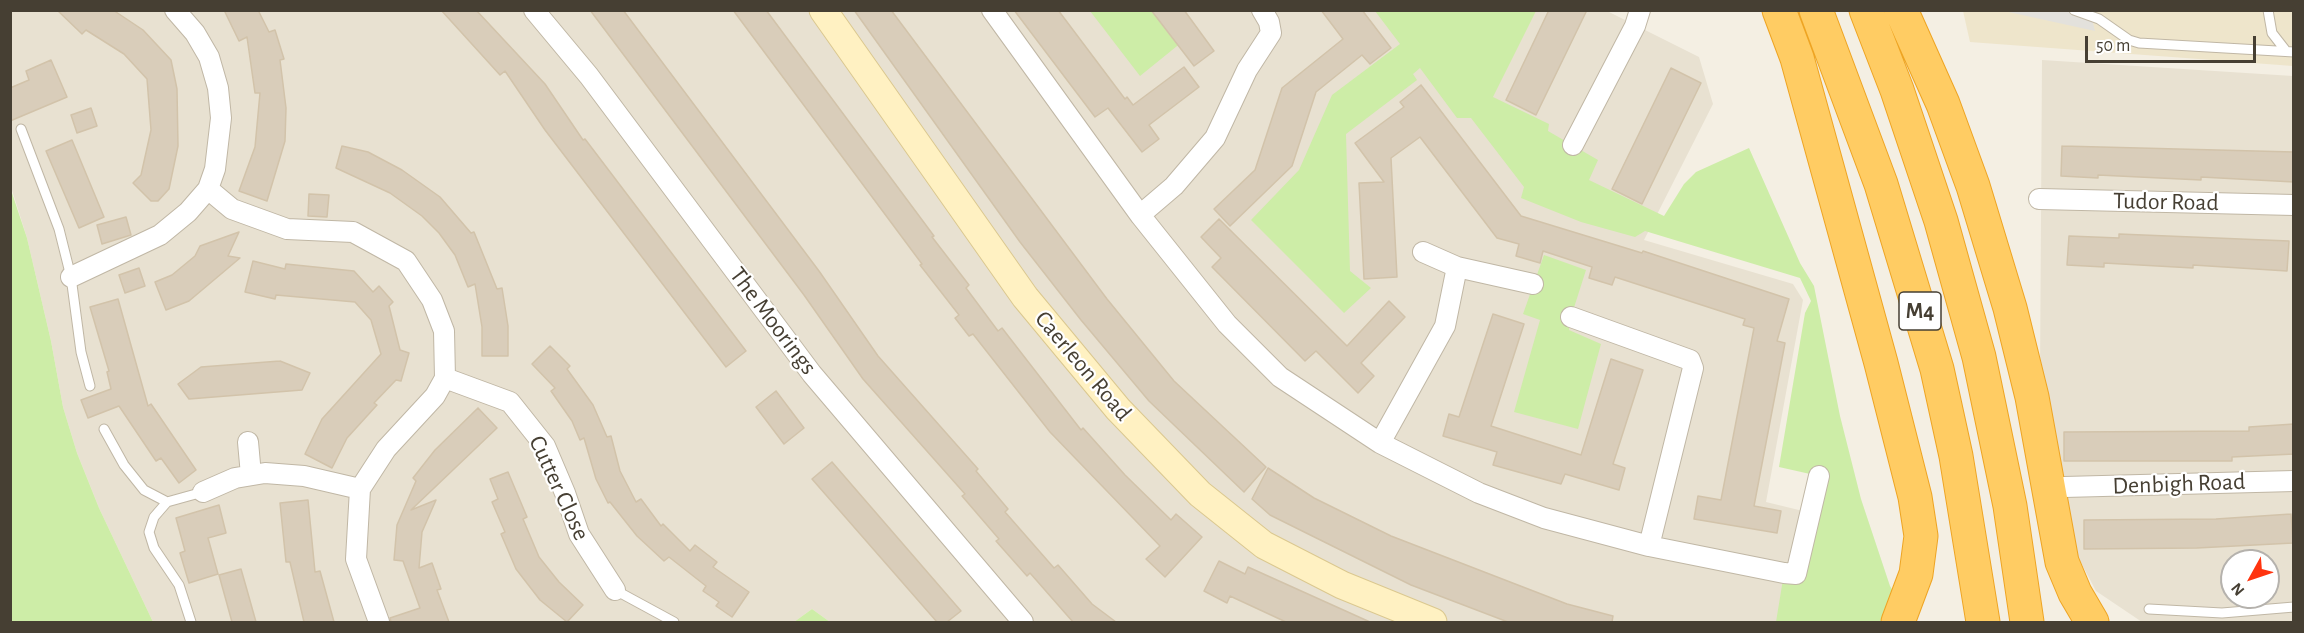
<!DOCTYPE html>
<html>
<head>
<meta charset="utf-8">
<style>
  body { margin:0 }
  #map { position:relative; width:2304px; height:633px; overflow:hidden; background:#f4efe3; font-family:"Alegreya Sans",sans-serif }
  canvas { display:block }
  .frame { position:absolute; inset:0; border:12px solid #463f33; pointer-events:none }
  .north { position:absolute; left:2220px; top:549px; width:60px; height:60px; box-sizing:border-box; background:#fff; border:2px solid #b5b2ad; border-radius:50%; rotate:230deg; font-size:16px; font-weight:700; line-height:24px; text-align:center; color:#463f33 }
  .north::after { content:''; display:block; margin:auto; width:21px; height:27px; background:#ff340f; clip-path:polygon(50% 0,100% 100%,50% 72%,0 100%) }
  .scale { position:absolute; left:2085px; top:36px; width:171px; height:27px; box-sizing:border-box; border:3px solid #463f33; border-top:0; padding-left:8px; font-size:18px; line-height:21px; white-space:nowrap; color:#463f33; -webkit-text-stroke:4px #fff; paint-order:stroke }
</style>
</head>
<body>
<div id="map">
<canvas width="2304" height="633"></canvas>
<div class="frame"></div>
<div class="north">N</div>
<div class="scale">50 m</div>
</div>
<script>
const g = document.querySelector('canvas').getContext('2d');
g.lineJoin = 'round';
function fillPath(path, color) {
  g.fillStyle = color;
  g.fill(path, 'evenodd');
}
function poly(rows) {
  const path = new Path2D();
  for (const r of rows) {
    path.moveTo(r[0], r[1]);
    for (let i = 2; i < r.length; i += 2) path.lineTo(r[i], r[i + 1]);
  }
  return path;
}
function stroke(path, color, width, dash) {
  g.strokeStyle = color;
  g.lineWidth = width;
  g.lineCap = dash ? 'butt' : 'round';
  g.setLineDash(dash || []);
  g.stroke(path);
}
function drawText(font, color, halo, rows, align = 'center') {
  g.font = font + ' "Alegreya Sans",sans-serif';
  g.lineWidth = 4.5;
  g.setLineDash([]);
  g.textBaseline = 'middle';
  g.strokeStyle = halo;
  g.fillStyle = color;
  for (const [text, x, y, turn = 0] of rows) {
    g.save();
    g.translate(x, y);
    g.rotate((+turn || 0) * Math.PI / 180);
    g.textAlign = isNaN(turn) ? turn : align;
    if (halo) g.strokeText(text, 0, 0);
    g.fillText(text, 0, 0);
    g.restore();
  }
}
fillPath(poly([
  [10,11,1607,11,1699,57,1713,104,1644,240,1793,284,1803,300,1766,502,1803,511,1786,622,830,622,812,609,794,622,153,622,99,508,77,453,63,407,51,341,27,238,11,187],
  [2042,60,2293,76,2293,622,2142,622,2096,591,2070,542,2040,376],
  [2232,561,2268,561,2268,597,2232,597]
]), '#e8e1d1');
fillPath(poly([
  [1963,11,2293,11,2293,66,1970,42]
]), '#eee5cb');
fillPath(poly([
  [1090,11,1159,11,1182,42,1140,76],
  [1375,11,1536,11,1493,97,1549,124,1548,131,1598,160,1589,180,1664,216,1684,184,1696,172,1749,148,1800,263,1814,286,1840,416,1861,499,1890,586,1904,609,1898,622,1776,622,1784,573,1796,574,1819,476,1779,467,1805,313,1811,301,1800,278,1645,231,1635,237,1581,222,1521,198,1524,187,1471,118,1457,118,1420,68,1413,74,1417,80,1346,134,1350,271,1371,288,1344,313,1251,220,1299,170,1332,95,1400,44],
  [10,187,27,238,51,341,63,407,77,453,99,508,153,622,11,622],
  [1544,255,1586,270,1571,317,1569,330,1601,344,1578,429,1514,412,1540,320,1523,314],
  [812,609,830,622,794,622]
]), '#cdeda7');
fillPath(poly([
  [2004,11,2090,11,2095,31]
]), '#e3e1dc');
const building = poly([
  [57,10,113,10,143,30,171,60,177,89,178,146,169,189,158,201,151,201,133,183,141,175,151,130,147,79,124,54,86,30,82,34,57,10],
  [224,10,258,10,269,32,275,30,284,59,280,60,286,108,285,141,267,201,239,191,255,147,260,93,255,93,247,37,239,41,224,10],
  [441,10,476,10,545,84,583,140,585,139,746,351,726,367,545,130,505,71,500,75,441,10],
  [590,10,623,10,819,271,878,356,978,469,976,471,1008,509,1005,512,1054,568,1058,565,1092,604,1116,622,1073,622,1030,573,1027,576,996,541,999,539,962,496,965,494,863,379,804,295,590,10],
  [733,10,766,10,934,236,932,237,969,285,966,288,998,331,1002,328,1081,430,1083,428,1125,475,1171,520,1176,514,1202,537,1165,577,1146,559,1160,546,1050,432,973,334,969,336,955,318,959,315,920,265,922,264,733,10],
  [854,10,891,10,1107,299,1174,381,1266,467,1244,492,1149,401,1081,320,1020,242,854,10],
  [1014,10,1058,10,1125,99,1127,97,1133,105,1184,67,1199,87,1149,125,1159,139,1142,152,1108,108,1095,117,1014,10],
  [1151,10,1184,10,1214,51,1194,66,1151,10],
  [1321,10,1362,10,1391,48,1370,64,1362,55,1316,92,1292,166,1230,226,1214,209,1255,170,1282,88,1343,39,1321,10],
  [1549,10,1587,10,1536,115,1506,100,1549,10],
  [51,60,67,97,10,121,10,88,29,80,26,71,51,60],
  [1671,68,1701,83,1642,204,1612,189,1671,68],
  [1421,85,1521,216,1642,253,1643,251,1789,299,1777,341,1785,343,1754,506,1781,511,1777,533,1694,519,1698,496,1721,500,1754,328,1743,325,1745,319,1615,277,1612,285,1589,278,1592,267,1543,251,1540,263,1516,256,1519,244,1497,238,1420,137,1391,158,1397,277,1364,279,1359,183,1384,182,1355,143,1404,107,1400,102,1421,85],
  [91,108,97,126,77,133,71,115,91,108],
  [72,140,104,217,79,228,46,151,72,140],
  [342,146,368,152,402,170,440,197,471,233,474,232,497,289,502,288,508,326,508,356,482,356,482,327,475,284,468,287,455,255,439,233,422,216,390,193,336,168,342,146],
  [2062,146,2294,152,2294,182,2201,177,2201,180,2098,175,2098,178,2061,176,2062,146],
  [309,194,329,195,327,217,308,216,309,194],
  [126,217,131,235,102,244,97,225,126,217],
  [1219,219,1347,346,1389,301,1405,317,1361,363,1374,376,1358,393,1316,351,1305,361,1212,267,1221,258,1201,237,1219,219],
  [239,232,228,256,240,258,189,301,166,310,155,282,172,275,195,256,200,246,239,232],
  [2119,234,2289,241,2287,271,2193,265,2193,268,2104,263,2104,267,2067,265,2069,236,2119,238,2119,234],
  [253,261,285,269,286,264,354,271,373,292,379,286,393,302,389,306,400,350,409,353,401,381,396,380,374,403,377,405,347,438,332,468,305,454,322,419,381,354,371,320,355,302,276,295,275,299,245,292,253,261],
  [139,268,145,286,125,293,119,275,139,268],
  [118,299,148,406,151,404,196,470,179,483,161,458,156,461,119,406,88,418,81,400,111,389,107,372,109,371,90,307,118,299],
  [1493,314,1524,324,1491,426,1581,455,1611,359,1643,370,1613,464,1625,468,1619,490,1565,474,1561,484,1493,465,1497,452,1443,436,1449,414,1459,417,1493,314],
  [550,346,570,366,567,369,593,405,607,437,611,436,620,471,636,502,641,499,661,526,663,524,690,551,695,545,717,562,713,567,749,592,732,617,716,606,719,602,703,591,706,586,669,557,664,561,637,536,610,502,608,503,596,479,584,438,580,440,572,421,551,391,555,388,532,364,550,346],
  [280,361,310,373,302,390,189,399,178,384,201,367,280,361],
  [776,391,804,428,784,444,756,407,776,391],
  [478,408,497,428,411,510,436,500,422,532,419,568,432,563,441,589,437,590,449,622,391,622,390,618,420,608,403,561,394,560,397,525,416,481,413,478,435,450,478,408],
  [2294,424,2294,454,2232,457,2232,461,2064,461,2064,432,2249,431,2249,427,2294,424],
  [832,462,961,611,947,622,937,622,812,479,832,462],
  [1268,468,1314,498,1391,536,1567,604,1613,616,1612,622,1508,622,1411,585,1270,515,1252,499,1268,468],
  [508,472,527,517,523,519,539,557,559,582,583,605,567,622,540,600,516,569,501,534,505,532,492,502,498,499,490,479,508,472],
  [308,500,315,572,320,571,334,622,304,622,290,562,286,562,280,503,308,500],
  [219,505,226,533,208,538,218,574,189,583,180,553,185,551,176,518,219,505],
  [2291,514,2293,543,2197,548,2084,549,2084,520,2216,519,2291,514],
  [1219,561,1245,574,1248,567,1370,622,1286,622,1230,596,1227,603,1204,591,1219,561],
  [241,569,247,590,256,622,232,622,219,575,241,569]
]);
fillPath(building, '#d9cdba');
stroke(building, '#d2c3aa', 1.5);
const service = poly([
  [2074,10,2099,19,2129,40,2139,43,2294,52],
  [2268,10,2272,33,2286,51],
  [21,129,59,229,71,277,81,352,90,386],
  [104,429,124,465,144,490,167,502,203,492],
  [167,502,154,517,149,532,154,548,179,585,191,622],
  [615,590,674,622],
  [2149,609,2222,613,2294,607]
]);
const minor = poly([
  [534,10,589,76,812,374,1023,622],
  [992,10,1140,215,1227,324,1280,377,1380,443,1479,493,1544,518,1649,546,1784,573,1796,574,1819,476],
  [1573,145,1635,26,1640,10],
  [208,189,232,209,287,229,353,232,406,261,432,300,444,331,445,378,510,402,545,446,565,493,579,534,615,590],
  [2039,199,2294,205],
  [1140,215,1174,186,1215,138,1247,70,1271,33,1269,22,1262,10],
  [1423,252,1457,267],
  [71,277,160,235,188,212,208,189,215,169,221,118,218,88,209,57,195,33,175,10],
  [1571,317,1690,360,1693,368,1649,546],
  [248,442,251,475],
  [1380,443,1445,326,1457,267,1533,284],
  [2064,487,2294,481],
  [360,489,356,559,379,622],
  [203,492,235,478,265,473,304,476,360,489,386,449,435,396,445,378]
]);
const secondary = poly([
  [823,10,1025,297,1118,409,1200,494,1264,545,1342,585,1433,622]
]);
const motorway = poly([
  [1779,10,1797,58,1881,363,1915,497,1921,536,1916,574,1898,622],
  [1816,10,1881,184,1937,369,1956,456,1983,622],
  [1866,10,1897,90,1941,221,1979,357,2010,506,2027,622],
  [1901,10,1943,104,1973,186,2010,308,2032,397,2062,562,2075,593,2092,622]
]);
stroke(service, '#c0b7a5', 11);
stroke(minor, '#c0b7a5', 22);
stroke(secondary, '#dbc88f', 29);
stroke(motorway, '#eea423', 35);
stroke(service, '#fff', 9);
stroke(minor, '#fff', 20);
stroke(secondary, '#fff1c2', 27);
stroke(motorway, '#ffcc63', 33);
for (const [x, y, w] of [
  [1920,311,42]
]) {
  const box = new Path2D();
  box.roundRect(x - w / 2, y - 19, w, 38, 4.5);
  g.fillStyle = '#fff';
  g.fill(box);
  stroke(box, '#463f33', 1.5);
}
drawText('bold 22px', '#463f33', null, [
  ["M4",1920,311]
]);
drawText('24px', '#463f33', '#fff', [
  ["Tudor Road",2166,202,1],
  ["The Moorings",773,321,53],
  ["Caerleon Road",1083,366,50],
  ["Denbigh Road",2179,484,-2],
  ["Cutter Close",559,488,65]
]);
</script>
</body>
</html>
